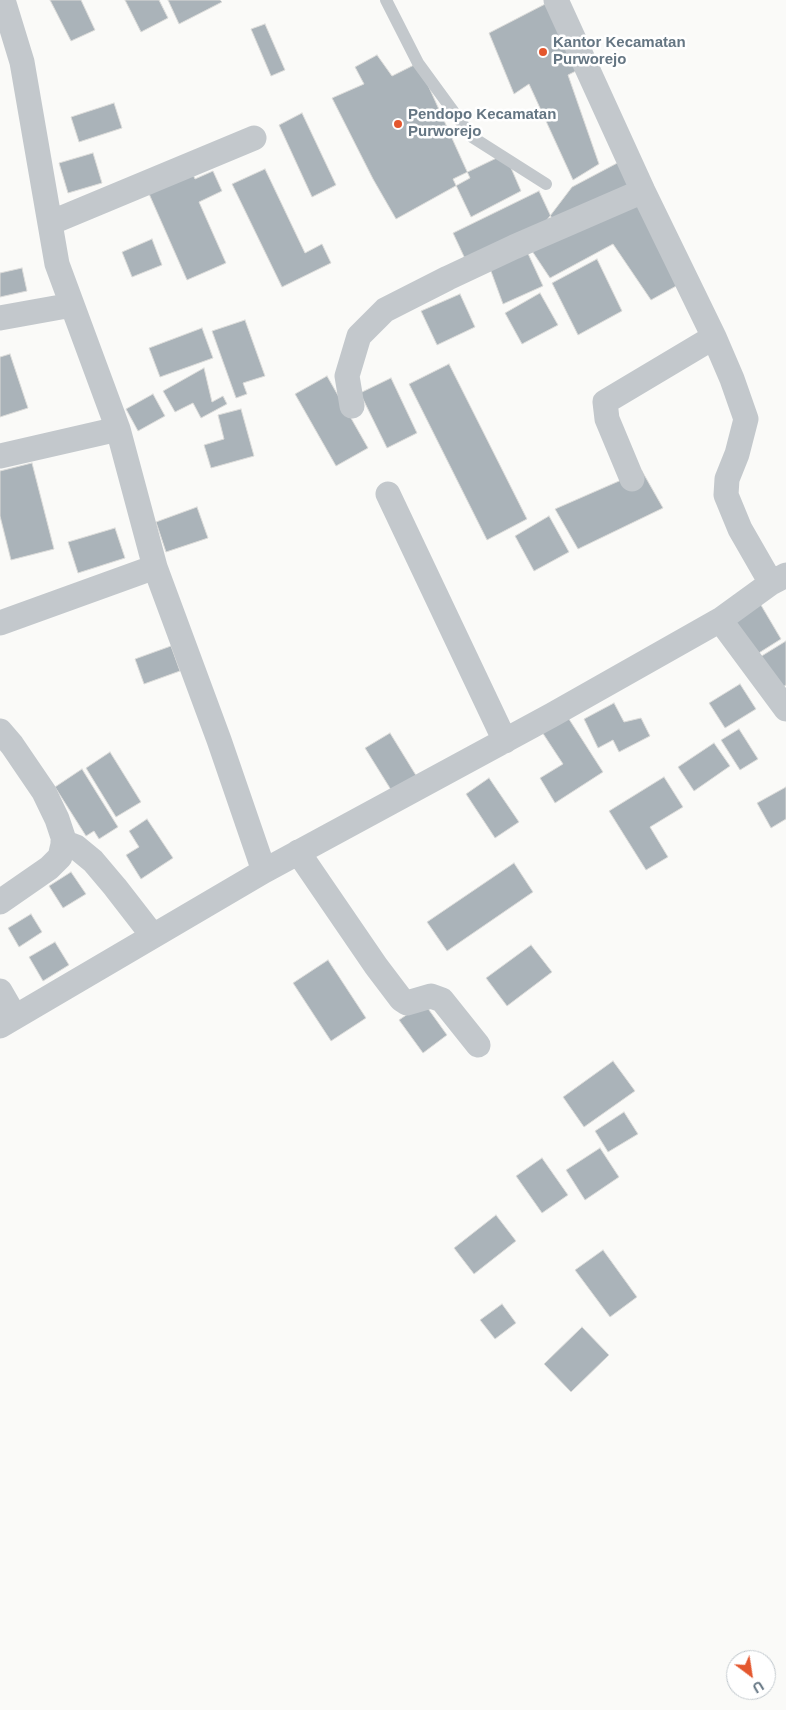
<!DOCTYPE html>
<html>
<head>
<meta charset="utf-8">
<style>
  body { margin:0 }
  #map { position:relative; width:786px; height:1710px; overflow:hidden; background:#fafaf8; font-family:Arial,sans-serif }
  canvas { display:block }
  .north { position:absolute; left:726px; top:1650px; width:50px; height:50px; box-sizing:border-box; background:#fff; border:1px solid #c1c8cd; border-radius:50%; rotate:149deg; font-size:14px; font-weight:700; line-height:20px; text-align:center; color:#657683 }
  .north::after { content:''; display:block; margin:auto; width:18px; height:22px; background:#e4572e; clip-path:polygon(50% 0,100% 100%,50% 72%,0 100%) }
</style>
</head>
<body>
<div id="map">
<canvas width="786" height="1710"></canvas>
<div class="north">U</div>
</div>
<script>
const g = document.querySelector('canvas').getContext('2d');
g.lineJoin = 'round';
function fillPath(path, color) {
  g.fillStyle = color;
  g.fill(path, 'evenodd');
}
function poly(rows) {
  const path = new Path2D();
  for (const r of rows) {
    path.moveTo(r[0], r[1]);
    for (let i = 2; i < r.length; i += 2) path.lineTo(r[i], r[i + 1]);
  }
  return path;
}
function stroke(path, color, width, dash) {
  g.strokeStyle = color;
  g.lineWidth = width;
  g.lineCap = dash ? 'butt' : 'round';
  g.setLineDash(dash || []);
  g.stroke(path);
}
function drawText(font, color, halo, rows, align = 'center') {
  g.font = font + ' Arial,sans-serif';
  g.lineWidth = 5;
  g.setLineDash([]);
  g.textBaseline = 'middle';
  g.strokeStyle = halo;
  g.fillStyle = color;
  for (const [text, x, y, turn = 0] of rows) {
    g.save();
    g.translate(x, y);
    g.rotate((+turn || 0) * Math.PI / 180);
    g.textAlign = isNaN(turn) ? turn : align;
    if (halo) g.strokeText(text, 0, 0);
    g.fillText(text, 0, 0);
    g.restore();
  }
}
const building = poly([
  [50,0,81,0,95,30,71,41,50,0],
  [125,0,159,0,168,18,141,32,125,0],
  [168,0,220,0,222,2,179,24,168,0],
  [551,1,582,68,568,75,599,164,573,180,529,84,514,94,489,33,551,1],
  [265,24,285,70,271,76,251,29,265,24],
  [377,55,392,76,418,63,470,178,396,219,373,179,332,98,364,84,355,67,377,55],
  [114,103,122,128,79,142,71,117,114,103],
  [302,113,336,185,312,197,279,125,302,113],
  [93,153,102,183,68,193,59,163,93,153],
  [505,154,521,191,471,217,453,179,505,154],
  [623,160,687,280,651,300,613,244,550,278,528,245,572,187,623,160],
  [190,168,195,179,213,171,222,191,199,202,226,263,187,280,146,187,190,168],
  [265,169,305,253,322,244,331,263,282,287,232,184,265,169],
  [539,191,553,221,467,263,453,233,539,191],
  [152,239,162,265,132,277,122,252,152,239],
  [525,247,543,286,503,304,488,263,525,247],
  [597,259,622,311,578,335,552,283,597,259],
  [22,268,27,291,0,297,0,273,22,268],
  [540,293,558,325,522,344,505,313,540,293],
  [460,294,475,327,437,345,421,311,460,294],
  [245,320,265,376,243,383,247,394,236,398,212,331,245,320],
  [202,328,213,358,160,377,149,348,202,328],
  [10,354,28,408,0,417,0,357,10,354],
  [449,364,527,519,487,540,409,384,449,364],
  [204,368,212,402,223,396,227,404,201,418,193,403,175,412,163,391,204,368],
  [327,376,368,448,336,466,295,394,327,376],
  [391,378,417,433,387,448,360,393,391,378],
  [153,394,165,416,138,431,126,409,153,394],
  [241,409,254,456,211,468,204,445,224,439,218,415,241,409],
  [32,463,54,549,11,560,0,516,0,471,32,463],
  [642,471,663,508,578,549,555,509,642,471],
  [197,507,208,538,166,552,156,522,197,507],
  [549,516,569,552,534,571,515,536,549,516],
  [115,528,125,558,78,573,68,542,115,528],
  [758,600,781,639,754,656,730,618,758,600],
  [786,641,786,685,778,690,760,657,786,641],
  [171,646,180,671,144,684,135,659,171,646],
  [740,684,756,709,725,728,709,703,740,684],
  [614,703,624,722,641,718,650,736,619,752,613,740,598,748,584,719,614,703],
  [567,716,603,772,555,803,540,778,563,764,542,732,567,716],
  [739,729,758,759,740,770,721,740,739,729],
  [390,733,417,777,393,793,365,748,390,733],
  [714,743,730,766,694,791,678,767,714,743],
  [110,752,141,802,116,817,86,768,110,752],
  [82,769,118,827,99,839,94,831,86,836,55,787,82,769],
  [664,777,683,807,650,827,668,857,646,870,609,811,664,777],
  [489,778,519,822,495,838,466,794,489,778],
  [786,787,786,819,771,828,757,803,786,787],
  [147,819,173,858,141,879,126,855,139,847,129,831,147,819],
  [514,863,533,892,447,951,427,922,514,863],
  [71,872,86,894,63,908,49,886,71,872],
  [31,914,42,932,19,947,8,928,31,914],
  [55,942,69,965,43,981,29,957,55,942],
  [531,945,552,972,507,1006,486,978,531,945],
  [328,960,366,1018,331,1041,293,983,328,960],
  [424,1003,447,1035,423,1053,399,1020,424,1003],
  [613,1061,635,1091,584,1127,563,1097,613,1061],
  [624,1112,638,1134,608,1152,595,1131,624,1112],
  [600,1148,619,1177,585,1200,566,1170,600,1148],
  [542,1158,568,1195,542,1213,516,1176,542,1158],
  [496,1215,516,1241,474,1274,454,1248,496,1215],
  [603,1250,637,1297,610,1317,575,1270,603,1250],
  [502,1304,516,1323,495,1339,480,1320,502,1304],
  [582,1327,609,1355,571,1392,544,1364,582,1327]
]);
fillPath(building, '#aab3b9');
stroke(building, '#dcdcda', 1);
stroke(poly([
  [386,0,418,63,472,137,546,184]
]), '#c3c8cc', 12);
stroke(poly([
  [3,0,22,62,57,264,118,429,155,567,219,740,264,871],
  [556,0,643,191,714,337,732,379,746,419,737,454,727,479,726,495,740,529,771,583],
  [50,223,254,138],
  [0,318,72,305],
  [352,406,347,376,359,336,385,310,448,278,514,247,643,191],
  [0,456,118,429],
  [632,479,607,419,605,402,714,337],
  [388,494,505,741],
  [720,620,771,583,786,575],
  [0,623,155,567],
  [0,731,12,745,44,792,57,819,64,840,60,857,49,868,0,902],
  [63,842,76,847,93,861,115,887,153,936],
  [298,852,376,966,401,999,407,1003,431,996,442,1000,478,1045],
  [0,991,15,1017],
  [0,1026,264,871,552,715,720,620,786,709]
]), '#c3c8cc', 25);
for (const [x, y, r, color] of [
  [543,52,5,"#e4572e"],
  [398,124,5,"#e4572e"]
]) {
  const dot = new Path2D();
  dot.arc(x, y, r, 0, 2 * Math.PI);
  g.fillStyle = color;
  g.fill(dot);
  stroke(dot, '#fff', 2);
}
drawText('bold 15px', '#657683', '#fff', [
  ["Kantor Kecamatan",553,43],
  ["Purworejo",553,60],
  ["Pendopo Kecamatan",408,115],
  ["Purworejo",408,132]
], 'left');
</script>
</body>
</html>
